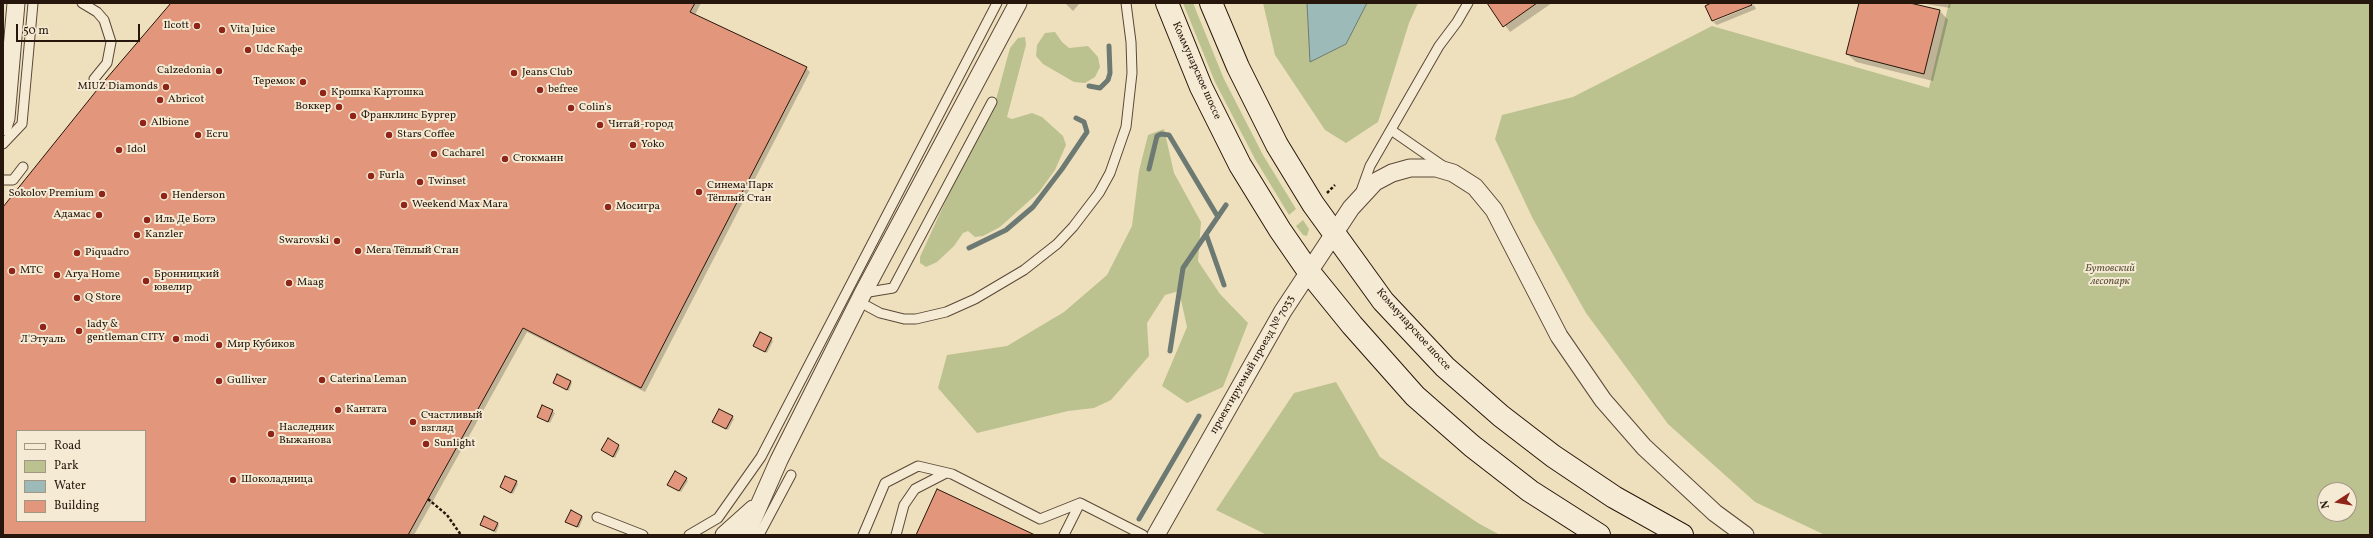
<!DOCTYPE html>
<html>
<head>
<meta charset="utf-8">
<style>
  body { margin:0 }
  #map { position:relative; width:2373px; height:538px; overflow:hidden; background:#efe0bd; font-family:Vollkorn,serif }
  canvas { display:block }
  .frame { position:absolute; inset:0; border:4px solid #27160b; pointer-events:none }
  .legend { position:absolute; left:16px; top:430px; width:130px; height:92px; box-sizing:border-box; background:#f5ebd4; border:1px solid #a39684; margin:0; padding:5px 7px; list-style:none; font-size:12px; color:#27160b }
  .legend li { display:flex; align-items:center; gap:8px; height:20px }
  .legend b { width:20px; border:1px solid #a39684 }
  .north { position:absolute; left:2317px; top:482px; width:40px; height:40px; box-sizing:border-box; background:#f5ebd4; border:1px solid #a39684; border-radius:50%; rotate:258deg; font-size:11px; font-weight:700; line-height:16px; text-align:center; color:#27160b }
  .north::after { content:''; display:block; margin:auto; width:14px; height:18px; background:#8f2418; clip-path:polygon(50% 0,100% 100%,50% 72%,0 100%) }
  .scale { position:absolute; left:16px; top:24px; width:124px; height:18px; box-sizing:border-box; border:2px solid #27160b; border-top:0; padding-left:5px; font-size:12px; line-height:14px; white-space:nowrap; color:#27160b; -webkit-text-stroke:3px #f5ebd4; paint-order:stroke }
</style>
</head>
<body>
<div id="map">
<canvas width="2373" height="538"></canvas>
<div class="frame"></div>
<ul class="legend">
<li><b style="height:5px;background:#f5ebd4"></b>Road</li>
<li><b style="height:11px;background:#bbc28f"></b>Park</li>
<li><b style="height:11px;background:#9cbbb8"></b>Water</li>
<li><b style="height:11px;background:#e2977c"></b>Building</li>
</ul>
<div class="north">N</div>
<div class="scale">50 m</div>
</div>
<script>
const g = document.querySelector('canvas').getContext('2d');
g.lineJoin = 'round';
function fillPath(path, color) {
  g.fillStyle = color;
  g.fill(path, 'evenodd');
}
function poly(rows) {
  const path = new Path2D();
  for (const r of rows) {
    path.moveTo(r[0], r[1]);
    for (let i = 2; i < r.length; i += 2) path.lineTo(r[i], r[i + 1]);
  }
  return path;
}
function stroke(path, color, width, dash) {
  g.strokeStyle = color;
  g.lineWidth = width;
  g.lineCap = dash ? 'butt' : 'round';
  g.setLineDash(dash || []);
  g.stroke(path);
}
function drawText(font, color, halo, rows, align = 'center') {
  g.font = font + ' Vollkorn,serif';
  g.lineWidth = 4;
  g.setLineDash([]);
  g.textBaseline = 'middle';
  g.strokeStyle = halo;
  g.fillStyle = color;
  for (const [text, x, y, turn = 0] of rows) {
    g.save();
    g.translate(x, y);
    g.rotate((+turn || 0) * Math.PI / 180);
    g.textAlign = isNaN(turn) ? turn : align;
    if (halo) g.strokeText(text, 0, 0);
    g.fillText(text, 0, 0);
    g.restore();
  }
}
fillPath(poly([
  [1183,3,1193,3,1224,79,1263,155,1296,209,1289,215,1255,159,1215,82],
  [1263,3,1307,3,1310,61,1346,44,1367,3,1418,3,1409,23,1378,122,1346,143,1325,130,1275,55],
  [1949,3,2370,3,2370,535,1825,535,1755,502,1668,424,1586,313,1533,219,1495,139,1502,115,1573,97,1712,26,1929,88],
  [2325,490,2349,490,2349,514,2325,514],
  [1055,32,1062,42,1069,48,1088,46,1098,57,1100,67,1095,77,1085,83,1074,82,1043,64,1036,56,1037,45,1045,33],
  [1025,37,1026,45,1007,117,1012,119,1032,113,1042,117,1063,136,1066,145,1055,170,1039,192,1000,227,983,236,975,237,968,231,963,233,954,246,937,262,926,267,920,263,920,257,967,154,992,114,1010,48,1018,38],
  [1164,129,1174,173,1201,222,1198,261,1220,294,1248,323,1223,387,1187,403,1162,386,1187,327,1179,291,1165,295,1147,323,1149,356,1111,400,1094,408,1068,411,977,433,938,388,947,355,1007,346,1064,312,1107,275,1132,226,1139,171,1148,135],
  [1303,220,1309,229,1307,236,1303,235,1296,226],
  [1336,382,1380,457,1478,523,1500,535,1267,535,1216,510,1294,393]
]), '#bbc28f');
const water = poly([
  [1307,3,1367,3,1346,44,1310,62,1307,3]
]);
fillPath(water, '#9cbbb8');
stroke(water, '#6d7973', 1);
fillPath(poly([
  [173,3,701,3,695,15,806,68,810,72,645,392,527,332,414,535,3,535,3,208],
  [17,431,145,431,145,521,17,521],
  [1065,3,1080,3,1073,11],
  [1488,3,1552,3,1510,32],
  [1860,3,1906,3,1940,11,1948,20,1933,81,1856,62,1847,54],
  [1920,3,1951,3,1950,8],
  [1754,5,1756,9,1717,25,1713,22],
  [760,333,773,341,767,353,754,346],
  [570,382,572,383,569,391,554,383],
  [542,406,555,413,550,423,538,416],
  [732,417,734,419,728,430,715,423],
  [608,440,620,448,615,458,604,452],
  [686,479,688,481,681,492,671,486],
  [516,482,518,484,513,494,501,487],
  [582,517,583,518,579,528,567,522],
  [497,524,499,525,496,533,481,525]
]), '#0003');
stroke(poly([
  [1089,86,1100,88,1108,80,1110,73,1109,46],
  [1149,169,1157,136,1161,134,1169,135,1218,217],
  [1206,234,1224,285],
  [969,248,1006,230,1033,207,1062,169,1087,132,1084,122,1076,118],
  [1170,351,1183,268,1226,205],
  [1139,519,1199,416]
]), '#6d7973', 5);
const building = poly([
  [171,3,695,3,690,12,807,67,641,388,523,328,408,535,3,535,3,207,101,85,171,3],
  [17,431,145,431,145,521,17,521,17,431],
  [1487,3,1537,3,1503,27,1487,3],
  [1711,3,1751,3,1752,5,1712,21,1705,6,1711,3],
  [1859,3,1910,3,1940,10,1924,74,1846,54,1859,3],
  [760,332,772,338,765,352,753,346,760,332],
  [557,374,571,381,567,390,553,383,557,374],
  [542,405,553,410,548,422,537,417,542,405],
  [719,409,733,416,726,429,712,422,719,409],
  [608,438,619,445,613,457,601,450,608,438],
  [675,471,687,478,679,491,667,485,675,471],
  [505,476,517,481,511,493,500,487,505,476],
  [937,489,1035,535,916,535,937,489],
  [571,510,582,516,577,527,565,522,571,510],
  [484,516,498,523,494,531,480,525,484,516]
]);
fillPath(building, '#e2977c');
stroke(building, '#27160b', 1);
const service = poly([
  [82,3,97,12,104,20,111,42,107,63,94,79],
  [1391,130,1443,166],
  [3,144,22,124,33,3],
  [3,180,13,180,23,167],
  [1361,191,1370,166,1439,46,1457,22,1468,3],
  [863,293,893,288,992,102],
  [867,306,880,313,904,319,916,319,946,312,975,299,1024,270,1057,244,1073,227,1099,193,1110,173,1126,127,1132,73,1131,42,1126,3],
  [597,517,643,535],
  [689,535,718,518,761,457,997,3],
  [759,535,791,475],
  [863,535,885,483,918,466,952,474,1040,519,1080,503,1143,535],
  [896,535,904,505,915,489,946,473],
  [1064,535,1080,503]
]);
const minor = poly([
  [3,127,6,118,16,3],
  [724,535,753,509],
  [746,535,779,460,863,293,1018,3],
  [1156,535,1283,311,1351,208,1375,182,1392,173,1410,168,1436,168,1453,173,1475,187,1494,210,1559,336,1603,400,1644,447,1715,513,1745,535]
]);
const secondary = poly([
  [1167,3,1201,87,1240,165,1280,230,1309,272,1352,325,1415,396,1472,446,1530,491,1599,535],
  [1211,3,1238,67,1277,145,1313,204,1383,301,1445,367,1501,416,1553,456,1614,497,1682,535]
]);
stroke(service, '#594838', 11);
stroke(minor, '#594838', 19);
stroke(secondary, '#27160b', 24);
stroke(poly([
  [1327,193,1335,185],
  [428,499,447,515,461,535]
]), '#27160b', 2.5, [3, 2]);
stroke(service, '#f5ebd4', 9);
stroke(minor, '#f5ebd4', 17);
stroke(secondary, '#f5ebd4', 22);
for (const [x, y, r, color] of [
  [197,26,4,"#8f2418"],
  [222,30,4,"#8f2418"],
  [248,50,4,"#8f2418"],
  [219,71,4,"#8f2418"],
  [514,73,4,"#8f2418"],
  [303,82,4,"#8f2418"],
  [166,87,4,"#8f2418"],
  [540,90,4,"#8f2418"],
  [323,93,4,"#8f2418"],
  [160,100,4,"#8f2418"],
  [339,107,4,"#8f2418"],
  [571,108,4,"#8f2418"],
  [353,116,4,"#8f2418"],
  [143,123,4,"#8f2418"],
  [600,125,4,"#8f2418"],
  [198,135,4,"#8f2418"],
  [389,135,4,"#8f2418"],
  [633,145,4,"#8f2418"],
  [119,150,4,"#8f2418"],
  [434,154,4,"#8f2418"],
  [505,159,4,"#8f2418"],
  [371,176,4,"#8f2418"],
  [420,182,4,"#8f2418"],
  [699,192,4,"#8f2418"],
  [102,194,4,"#8f2418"],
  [164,196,4,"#8f2418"],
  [404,205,4,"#8f2418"],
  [608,207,4,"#8f2418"],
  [99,215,4,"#8f2418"],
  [147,220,4,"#8f2418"],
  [137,235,4,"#8f2418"],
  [337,241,4,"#8f2418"],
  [358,251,4,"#8f2418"],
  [77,253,4,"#8f2418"],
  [12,271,4,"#8f2418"],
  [57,275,4,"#8f2418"],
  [146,281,4,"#8f2418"],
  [289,283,4,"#8f2418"],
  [77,298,4,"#8f2418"],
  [43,327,4,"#8f2418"],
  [79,331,4,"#8f2418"],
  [176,339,4,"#8f2418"],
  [219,345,4,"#8f2418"],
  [322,380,4,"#8f2418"],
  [219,381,4,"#8f2418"],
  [338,410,4,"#8f2418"],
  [413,422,4,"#8f2418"],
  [271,434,4,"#8f2418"],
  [426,444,4,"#8f2418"],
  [233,480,4,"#8f2418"]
]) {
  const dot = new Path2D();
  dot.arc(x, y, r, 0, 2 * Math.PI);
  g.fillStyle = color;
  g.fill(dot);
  stroke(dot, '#f5ebd4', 1.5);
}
drawText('11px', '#27160b', '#f5ebd4', [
  ["Ilcott",189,26,"right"],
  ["Vita Juice",230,30],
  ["Udc Кафе",256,50],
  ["Calzedonia",211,71,"right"],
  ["Jeans Club",522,73],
  ["Теремок",295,82,"right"],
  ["MIUZ Diamonds",158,87,"right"],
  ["befree",548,90],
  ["Крошка Картошка",331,93],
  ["Abricot",168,100],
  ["Воккер",331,107,"right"],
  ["Colin's",579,108],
  ["Франклинс Бургер",361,116],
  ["Albione",151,123],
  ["Читай-город",608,125],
  ["Ecru",206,135],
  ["Stars Coffee",397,135],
  ["Yoko",641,145],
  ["Idol",127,150],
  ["Cacharel",442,154],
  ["Стокманн",513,159],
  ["Furla",379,176],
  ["Twinset",428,182],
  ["Синема Парк",707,186],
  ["Тёплый Стан",707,199],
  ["Sokolov Premium",94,194,"right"],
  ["Henderson",172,196],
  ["Weekend Max Mara",412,205],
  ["Мосигра",616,207],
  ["Адамас",91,215,"right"],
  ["Иль Де Ботэ",155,220],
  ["Kanzler",145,235],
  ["Swarovski",329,241,"right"],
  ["Мега Тёплый Cтан",366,251],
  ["Piquadro",85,253],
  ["МТС",20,271],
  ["Arya Home",65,275],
  ["Бронницкий",154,275],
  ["ювелир",154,288],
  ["Maag",297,283],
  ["Q Store",85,298],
  ["lady &",87,325],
  ["gentleman CITY",87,338],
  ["modi",184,339],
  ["Л'Этуаль",43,340,"center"],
  ["Мир Кубиков",227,345],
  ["Caterina Leman",330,380],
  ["Gulliver",227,381],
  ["Кантата",346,410],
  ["Счастливый",421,416],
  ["взгляд",421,429],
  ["Наследник",279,428],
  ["Выжанова",279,441],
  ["Sunlight",434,444],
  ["Шоколадница",241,480]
], 'left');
drawText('11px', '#27160b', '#f5ebd4', [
  ["Коммунарское шоссе",1196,71,66],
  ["Коммунарское шоссе",1413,330,48],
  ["проектируемый проезд № 7033",1253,365,-60]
]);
drawText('italic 11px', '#5b5239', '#f5ebd4', [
  ["Бутовский",2110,269],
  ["лесопарк",2110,282]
]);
</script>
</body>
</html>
